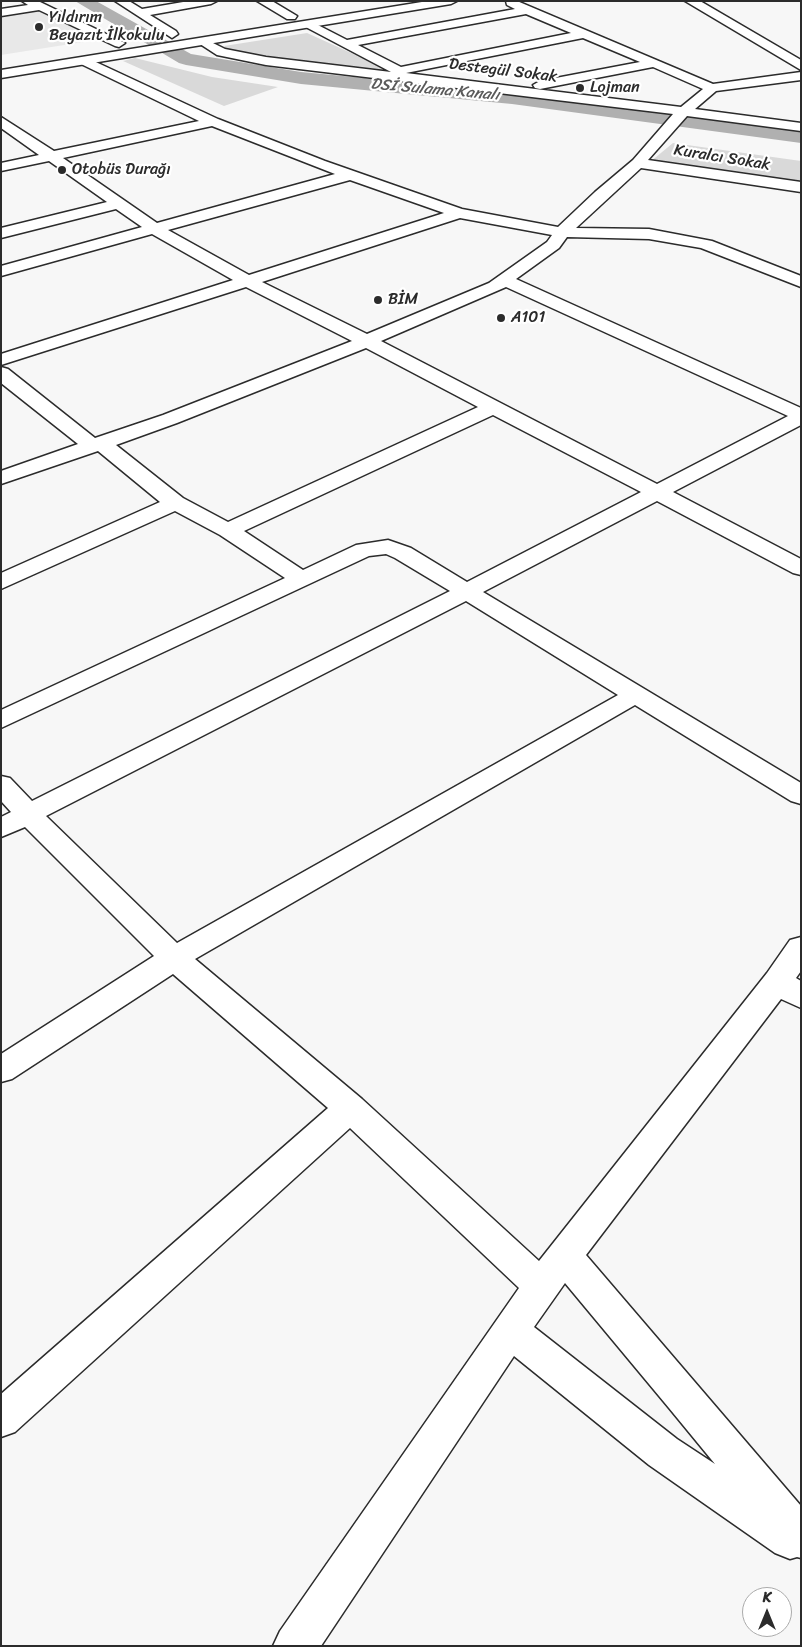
<!DOCTYPE html>
<html>
<head>
<meta charset="utf-8">
<style>
  body { margin:0 }
  #map { position:relative; width:802px; height:1647px; overflow:hidden; background:#f7f7f7; font-family:Sriracha,sans-serif }
  canvas { display:block }
  .frame { position:absolute; inset:0; border:2px solid #2b2b2b; pointer-events:none }
  .north { position:absolute; left:742px; top:1587px; width:50px; height:50px; box-sizing:border-box; background:#fff; border:1px solid #aaa; border-radius:50%; rotate:0deg; font-size:14px; font-weight:700; line-height:20px; text-align:center; color:#2b2b2b }
  .north::after { content:''; display:block; margin:auto; width:18px; height:22px; background:#2b2b2b; clip-path:polygon(50% 0,100% 100%,50% 72%,0 100%) }
</style>
</head>
<body>
<div id="map">
<canvas width="802" height="1647"></canvas>
<div class="frame"></div>
<div class="north">K</div>
</div>
<script>
const g = document.querySelector('canvas').getContext('2d');
g.lineJoin = 'round';
function fillPath(path, color) {
  g.fillStyle = color;
  g.fill(path, 'evenodd');
}
function poly(rows) {
  const path = new Path2D();
  for (const r of rows) {
    path.moveTo(r[0], r[1]);
    for (let i = 2; i < r.length; i += 2) path.lineTo(r[i], r[i + 1]);
  }
  return path;
}
function stroke(path, color, width, dash) {
  g.strokeStyle = color;
  g.lineWidth = width;
  g.lineCap = dash ? 'butt' : 'round';
  g.setLineDash(dash || []);
  g.stroke(path);
}
function drawText(font, color, halo, rows, align = 'center') {
  g.font = font + ' Sriracha,sans-serif';
  g.lineWidth = 4.5;
  g.setLineDash([]);
  g.textBaseline = 'middle';
  g.strokeStyle = halo;
  g.fillStyle = color;
  for (const [text, x, y, turn = 0] of rows) {
    g.save();
    g.translate(x, y);
    g.rotate((+turn || 0) * Math.PI / 180);
    g.textAlign = isNaN(turn) ? turn : align;
    if (halo) g.strokeText(text, 0, 0);
    g.fillText(text, 0, 0);
    g.restore();
  }
}
fillPath(poly([
  [38,10,102,39,1,55,1,15]
]), '#e8e8e8');
fillPath(poly([
  [307,33,391,71,382,73,257,56,226,49,224,46],
  [135,58,212,77,278,87,224,106,123,61],
  [673,143,801,161,801,186,650,162]
]), '#d9d9d9');
fillPath(poly([
  [75,1,96,1,191,54,301,72,512,92,801,131,801,143,512,104,301,84,186,65,179,63,75,1]
]), '#b0b0b0');
const minor = poly([
  [22,1,38,1,125,43,119,47,115,46,39,10,1,16,1,9,28,5,22,1],
  [115,1,129,1,142,9,189,1,217,1,211,4,150,15,176,31,178,34,172,38,115,1],
  [257,1,272,1,297,16,295,19,287,19,257,1],
  [506,1,517,1,713,84,801,72,801,80,716,91,695,109,801,123,801,131,687,116,648,160,801,182,801,192,641,168,576,228,649,229,712,241,801,276,801,287,701,248,649,239,567,237,559,248,516,279,801,408,801,425,673,492,801,559,801,575,793,573,657,501,483,592,801,783,801,804,791,801,635,705,195,959,362,1099,539,1261,767,973,790,940,801,937,801,971,796,978,801,981,801,1008,781,999,586,1255,801,1506,801,1558,797,1557,790,1559,775,1553,649,1465,514,1356,321,1646,273,1646,280,1631,519,1288,350,1128,15,1432,1,1437,1,1394,328,1108,173,974,12,1079,1,1082,1,1054,154,956,25,827,1,837,1,817,11,812,1,801,1,776,10,778,32,801,450,591,395,558,386,554,369,556,1,728,1,710,285,578,220,535,175,511,1,589,1,573,160,502,98,451,1,484,1,471,78,444,1,383,1,367,8,369,95,438,163,415,352,341,246,287,1,365,1,354,233,280,152,234,1,276,1,266,142,227,116,209,1,238,1,228,107,202,49,161,1,171,1,163,39,155,1,128,1,117,54,151,199,121,81,64,79,61,85,57,218,119,325,161,462,209,558,227,595,192,633,160,673,114,266,65,217,55,197,42,203,38,225,49,266,57,391,72,302,25,308,21,312,22,347,40,515,9,507,5,506,1],
  [526,14,571,33,401,67,358,45,526,14],
  [583,38,640,62,540,81,533,85,535,88,540,89,653,67,703,89,681,107,398,72,406,73,583,38],
  [212,126,335,174,157,223,63,158,212,126],
  [350,180,444,213,249,275,168,230,350,180],
  [460,218,552,235,547,242,489,283,367,334,262,282,460,218],
  [506,287,788,416,657,484,381,341,506,287],
  [366,348,478,407,228,522,183,498,116,445,177,423,366,348],
  [493,415,641,492,467,582,411,548,388,540,356,545,303,570,244,531,493,415],
  [466,601,618,695,177,943,46,816,466,601],
  [565,1283,669,1408,715,1464,677,1439,534,1327,565,1283],
  [685,1,700,1,801,60,801,70,685,1]
]);
const major = poly([
  [428,1,457,1,451,4,1,78,1,70,428,1]
]);
stroke(minor, '#2b2b2b', 3);
stroke(major, '#2b2b2b', 3);
fillPath(minor, '#fff');
fillPath(major, '#fff');
for (const [x, y, r, color] of [
  [39,27,5,"#2b2b2b"],
  [580,88,5,"#2b2b2b"],
  [62,170,5,"#2b2b2b"],
  [378,300,5,"#2b2b2b"],
  [501,318,5,"#2b2b2b"]
]) {
  const dot = new Path2D();
  dot.arc(x, y, r, 0, 2 * Math.PI);
  g.fillStyle = color;
  g.fill(dot);
  stroke(dot, '#fff', 2);
}
drawText('16px', '#2b2b2b', '#fff', [
  ["Yıldırım",49,18],
  ["Beyazıt İlkokulu",49,36],
  ["Lojman",590,88],
  ["Otobüs Durağı",72,170],
  ["BİM",388,300],
  ["A101",511,318]
], 'left');
drawText('16px', '#2b2b2b', '#fff', [
  ["Destegül Sokak",503,71,7],
  ["Kuralcı Sokak",722,158,9]
]);
drawText('italic 16px', '#5a5a5a', '#fff', [
  ["DSİ Sulama Kanalı",435,90,5]
]);
</script>
</body>
</html>
